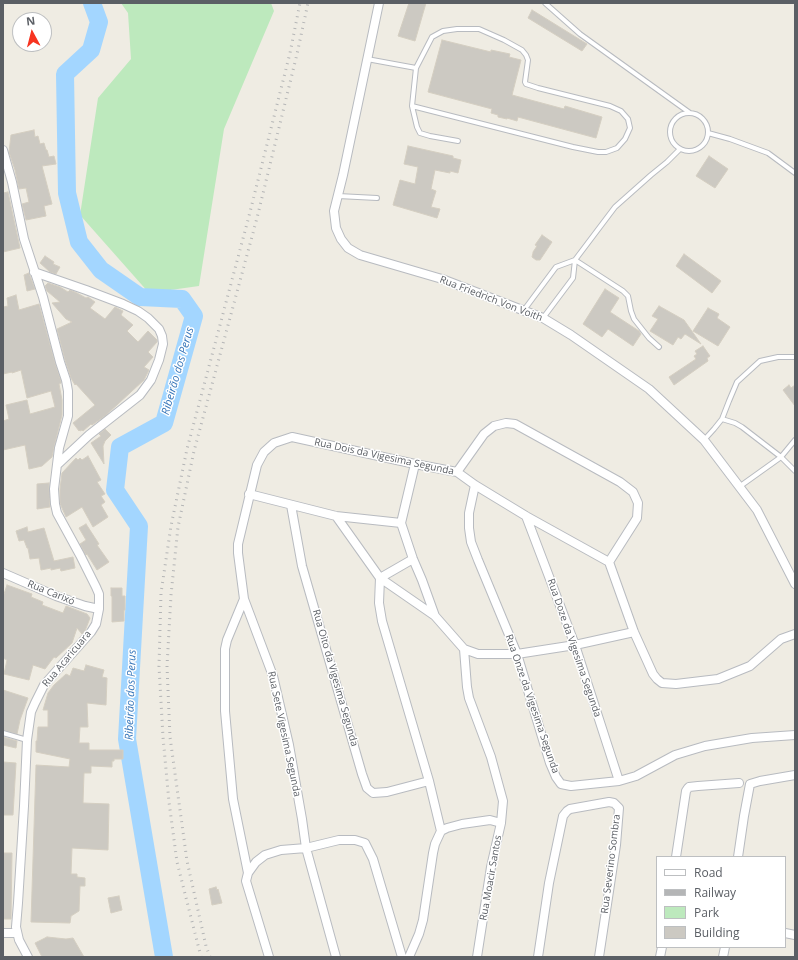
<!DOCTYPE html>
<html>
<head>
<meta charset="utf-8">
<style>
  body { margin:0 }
  #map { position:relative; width:798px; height:960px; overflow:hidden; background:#efece3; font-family:"Open Sans",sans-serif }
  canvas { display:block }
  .frame { position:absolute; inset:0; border:4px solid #5b5f65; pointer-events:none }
  .legend { position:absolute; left:656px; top:856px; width:130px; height:92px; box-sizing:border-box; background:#fff; border:1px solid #bdbfc1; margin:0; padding:5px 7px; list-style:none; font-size:12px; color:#5b5f65 }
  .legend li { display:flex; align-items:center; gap:8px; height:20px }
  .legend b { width:20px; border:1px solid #bdbfc1 }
  .north { position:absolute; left:12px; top:12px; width:40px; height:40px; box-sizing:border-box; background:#fff; border:1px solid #bdbfc1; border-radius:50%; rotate:353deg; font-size:11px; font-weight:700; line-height:16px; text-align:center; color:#5b5f65 }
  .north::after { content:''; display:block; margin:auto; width:14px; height:18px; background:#f73421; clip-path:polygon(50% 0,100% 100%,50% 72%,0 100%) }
</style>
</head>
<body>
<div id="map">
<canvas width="798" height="960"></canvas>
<div class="frame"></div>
<ul class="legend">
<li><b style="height:5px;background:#fff"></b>Road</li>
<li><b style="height:5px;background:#b4b5b6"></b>Railway</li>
<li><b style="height:11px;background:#bde9bd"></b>Park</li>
<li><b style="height:11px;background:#ccc9c2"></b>Building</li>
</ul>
<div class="north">N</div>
</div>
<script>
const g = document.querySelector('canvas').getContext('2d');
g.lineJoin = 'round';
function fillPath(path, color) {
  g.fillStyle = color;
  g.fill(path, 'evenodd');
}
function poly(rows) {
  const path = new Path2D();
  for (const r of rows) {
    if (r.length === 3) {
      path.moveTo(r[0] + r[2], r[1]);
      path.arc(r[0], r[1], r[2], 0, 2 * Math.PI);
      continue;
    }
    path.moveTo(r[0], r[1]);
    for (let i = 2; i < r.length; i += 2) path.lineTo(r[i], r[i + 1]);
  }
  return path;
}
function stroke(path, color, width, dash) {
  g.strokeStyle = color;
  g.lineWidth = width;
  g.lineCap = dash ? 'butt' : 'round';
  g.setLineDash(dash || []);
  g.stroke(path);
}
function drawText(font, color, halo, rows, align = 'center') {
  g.font = font + ' "Open Sans",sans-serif';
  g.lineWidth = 3;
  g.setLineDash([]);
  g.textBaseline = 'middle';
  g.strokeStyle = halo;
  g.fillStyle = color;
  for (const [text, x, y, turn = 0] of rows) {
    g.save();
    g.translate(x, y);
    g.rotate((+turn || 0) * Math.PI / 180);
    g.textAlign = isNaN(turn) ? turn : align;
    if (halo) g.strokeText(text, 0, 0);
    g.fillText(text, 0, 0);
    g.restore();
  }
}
fillPath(poly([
  [121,3,271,3,274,11,224,129,199,286,149,293,80,215,98,98,131,59,128,13]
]), '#bde9bd');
stroke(poly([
  [92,3,99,22,91,50,65,74,67,193,79,242,101,270,140,297,182,299,194,316,164,423,120,447,115,490,139,526,127,739,164,957]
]), '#a3d6ff', 18);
const building = poly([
  [409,3,426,3,415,41,398,36,409,3],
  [532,10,587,44,582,51,528,18,532,10],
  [442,40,491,52,491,50,510,54,509,57,521,60,512,95,564,109,565,106,602,117,596,138,518,117,517,121,507,118,507,119,498,117,498,115,491,113,492,109,428,92,442,40],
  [34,130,35,137,38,136,40,144,44,143,46,150,47,150,49,157,54,156,56,164,42,166,52,204,44,206,46,216,26,220,22,204,29,202,26,188,19,189,15,170,9,152,11,135,34,130],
  [408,146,453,156,453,158,461,160,458,173,450,171,450,173,435,170,431,189,436,191,431,207,440,209,437,218,393,205,400,180,415,184,418,167,404,164,408,146],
  [709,156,728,169,715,188,696,176,709,156],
  [8,192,20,248,3,252,3,193,8,192],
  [542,235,552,242,540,260,536,260,532,257,533,253,533,252,537,246,535,245,542,235],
  [684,254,721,281,712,293,676,266,684,254],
  [45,256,54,262,53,264,60,267,56,274,50,272,40,263,45,256],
  [29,273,35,289,27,291,24,275,29,273],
  [48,283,60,287,68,292,70,290,77,293,86,298,88,297,95,302,90,308,105,319,115,307,123,311,121,315,133,325,127,331,138,342,148,331,157,340,157,342,148,352,153,357,144,367,149,370,144,380,105,416,92,425,91,424,83,431,82,430,80,431,79,430,79,431,73,423,95,405,76,384,75,385,71,378,65,360,57,329,72,322,66,319,52,303,60,302,47,291,45,286,48,283],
  [605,289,619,298,610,312,639,331,641,334,633,346,608,329,602,337,583,324,605,289],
  [16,295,19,310,39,304,55,363,61,381,61,383,59,384,62,400,62,415,54,447,52,457,42,466,29,469,25,445,3,450,3,421,9,419,6,405,27,400,30,414,55,407,51,391,27,398,21,370,12,373,12,372,3,374,3,307,8,306,7,298,16,295],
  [659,306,684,320,701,344,685,334,681,339,678,337,673,345,650,331,658,319,652,316,659,306],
  [708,308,719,314,717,318,730,327,718,346,693,331,708,308],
  [703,346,710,356,707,358,708,361,674,385,669,377,696,359,694,356,697,354,695,351,703,346],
  [789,385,791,388,795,385,795,406,783,390,789,385],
  [105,429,111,435,105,441,103,446,104,464,91,443,101,436,99,434,105,429],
  [88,456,101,480,97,482,105,494,101,496,105,502,101,505,108,517,93,527,82,507,66,517,62,508,60,503,60,489,62,473,76,458,78,460,80,458,82,460,88,456],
  [49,483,49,489,50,507,37,509,37,484,49,483],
  [86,524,99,544,97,545,109,562,97,570,87,554,86,555,80,544,86,540,79,528,86,524],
  [27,527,28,532,44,528,54,561,73,557,75,568,61,571,60,568,51,570,51,568,41,570,39,558,30,559,28,548,27,548,24,540,19,541,16,531,27,527],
  [7,585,32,594,31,597,43,602,42,605,63,613,66,606,87,614,90,618,85,631,82,634,77,628,72,643,56,658,54,657,45,669,33,665,29,680,4,674,7,660,3,658,3,597,7,585],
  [111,588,122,588,122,596,125,596,125,610,124,610,124,621,112,622,112,596,111,596,111,588],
  [86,665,104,670,102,677,107,678,106,705,87,703,88,727,80,727,79,743,89,743,89,750,123,750,123,759,114,759,114,761,112,761,112,767,91,766,91,773,84,773,83,803,109,804,108,850,72,848,71,874,77,874,77,877,85,878,85,886,80,886,79,911,71,916,70,923,31,922,36,765,69,767,70,759,36,752,36,741,37,741,38,727,48,727,48,710,43,710,48,693,54,685,66,674,70,676,73,668,84,671,86,665],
  [3,690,28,698,20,720,17,734,3,730,3,690],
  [3,737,17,741,16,748,3,745,3,737],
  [3,762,16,763,13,815,3,815,3,762],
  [3,853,12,853,11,919,3,919,3,853],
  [216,887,217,890,218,889,222,903,212,905,209,889,216,887],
  [119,896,122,910,111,913,108,898,119,896],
  [47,937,66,939,73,938,84,957,42,957,35,943,47,937]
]);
fillPath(building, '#ccc9c2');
stroke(building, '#d4cec1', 1);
const service = poly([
  [545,3,580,34,690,113],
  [367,59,416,68],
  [412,106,573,147,598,152,606,152,617,148,625,139,630,128,628,119,621,111,610,106,538,88,526,84,525,82,528,60,526,55,522,50,504,40,479,29,457,29,443,31,432,37,416,68,412,106,417,127,420,133,430,136,458,141],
  [689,132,19],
  [708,133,730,139,768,153,795,173],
  [338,196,377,198],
  [575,260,623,291,628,296,631,311,634,319,649,338,659,347],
  [524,310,556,267,575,260],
  [543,318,573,278,575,260,615,207,651,175,667,162,680,149],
  [722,419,729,401,737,382,760,361,778,357,795,357],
  [704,440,714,429,722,419,735,423,742,427,781,457,795,471],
  [739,487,781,457,795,440],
  [3,733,27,740]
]);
const minor = poly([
  [379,3,343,175,334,211,336,228,341,239,348,248,360,255,442,279,543,318,571,335,649,389,704,440,757,510,795,584],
  [3,150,12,182,24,239,43,297,60,362,66,380,68,391,68,416,59,448,54,489,55,504,57,513,80,555,96,587,99,594,99,609,96,624,91,632,44,685,35,703,31,712,27,740,24,806,18,903,16,927,19,940,28,957],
  [34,272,86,290,123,304,138,311,148,318,159,329,162,336,163,344,159,360,151,380,140,395,89,435,58,464],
  [415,464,401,523,413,559,422,580,435,616],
  [457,472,484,434,494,426,506,423,515,424,620,482,633,492,638,503,637,518,609,562],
  [475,485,469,513,469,528,471,542,478,560,517,654,550,763,556,777,561,784,571,786,619,781,636,776,675,755,705,746,752,738,795,735],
  [249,494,336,516,401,523],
  [291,505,302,566,362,774,367,788,373,793,387,792,429,781],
  [336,516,380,578,435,616,464,649,478,654,517,654,575,645,634,632],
  [526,516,575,645,619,781],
  [413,559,380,578,379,603,382,621,429,781,441,831],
  [3,573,56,596,85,606,99,609],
  [244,599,227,640,225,649,225,711,233,799,248,873],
  [464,649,467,687,469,698,491,757,503,801,501,823],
  [676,857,686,791,688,788,689,787,698,786,739,783],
  [738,857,744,816,750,784,760,781,795,775],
  [3,933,17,933],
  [785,933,795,935],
  [269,957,246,881,248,873,256,862,265,855,281,850,306,848,339,840,355,840,365,843,373,859,402,957],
  [336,957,306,848,302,819,289,745,273,676,244,599,238,553,238,544,257,465,264,452,274,443,292,437,415,464,457,472,475,485,526,516,609,562,634,632,653,674,657,679,662,683,676,684,718,679,750,666,781,639,795,634],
  [409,957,419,934,423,920,433,853,435,844,441,831,447,828,462,824,490,820,501,823,491,867,477,957],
  [538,957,549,883,563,816,567,811,570,809,609,802,614,803,619,808,616,845,599,957],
  [660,957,662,947],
  [723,957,725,947]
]);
stroke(service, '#b8bbc0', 6);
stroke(minor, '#b8bbc0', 10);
stroke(service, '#fff', 4);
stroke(minor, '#fff', 8);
stroke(poly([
  [201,957,177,862,169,802,163,737,159,666,161,593,171,526,187,449,249,216,290,53,300,3],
  [210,957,206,946,187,861,170,737,167,666,171,595,178,527,194,451,257,218,297,54,308,3]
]), '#b4b5b6', 3, [1, 5]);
drawText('10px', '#5b5f65', '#fff', [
  ["Rua Friedrich Von Voith",491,299,21],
  ["Rua Dois da Vigesima Segunda",384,457,12],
  ["Rua Carixó",51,593,22],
  ["Rua Doze da Vigesima Segunda",574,648,71],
  ["Rua Acaricuara",67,659,-50],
  ["Rua Oito da Vigesima Segunda",335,678,74],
  ["Rua Onze da Vigesima Segunda",532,704,71],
  ["Rua Sete Vigesima Segunda",284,734,78],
  ["Rua Severino Sombra",611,864,-83],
  ["Rua Moacir Santos",491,878,-80]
]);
drawText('italic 11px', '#3776b9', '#fff', [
  ["Ribeirão dos Perus",178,371,-74],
  ["Ribeirão dos Perus",131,695,-88]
]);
</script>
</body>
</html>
